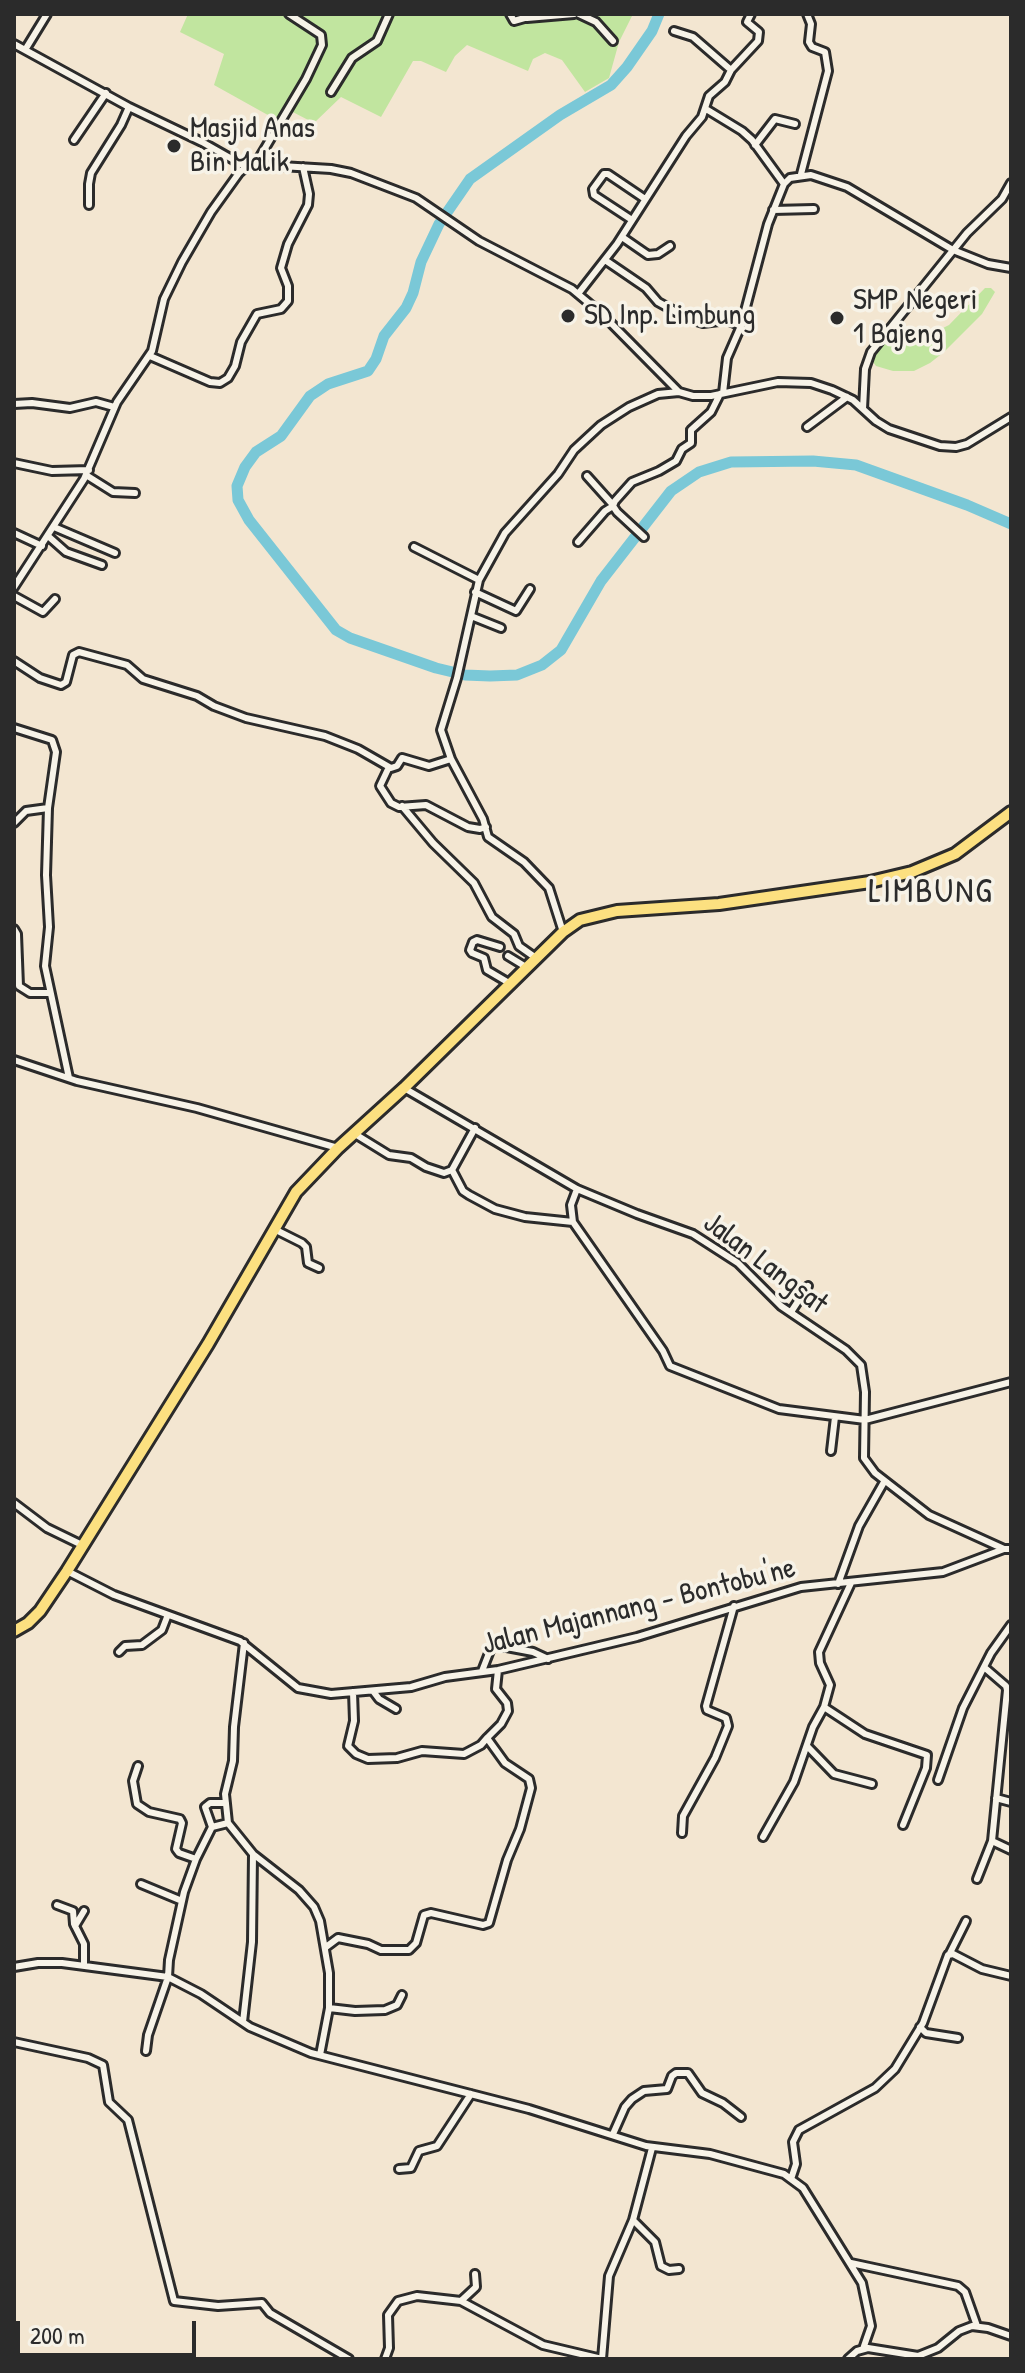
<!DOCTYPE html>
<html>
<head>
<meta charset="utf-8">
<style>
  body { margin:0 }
  #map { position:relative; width:1025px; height:2373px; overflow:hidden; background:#f3e6d1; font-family:"Patrick Hand",sans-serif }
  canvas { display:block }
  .frame { position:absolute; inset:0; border:16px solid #2b2b2b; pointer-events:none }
  .scale { position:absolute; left:16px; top:2321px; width:180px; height:36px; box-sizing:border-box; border:4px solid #2b2b2b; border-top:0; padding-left:10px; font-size:24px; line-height:28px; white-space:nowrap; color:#2b2b2b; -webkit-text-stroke:6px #f7f3e8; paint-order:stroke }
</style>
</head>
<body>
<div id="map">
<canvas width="1025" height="2373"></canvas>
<div class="frame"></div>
<div class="scale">200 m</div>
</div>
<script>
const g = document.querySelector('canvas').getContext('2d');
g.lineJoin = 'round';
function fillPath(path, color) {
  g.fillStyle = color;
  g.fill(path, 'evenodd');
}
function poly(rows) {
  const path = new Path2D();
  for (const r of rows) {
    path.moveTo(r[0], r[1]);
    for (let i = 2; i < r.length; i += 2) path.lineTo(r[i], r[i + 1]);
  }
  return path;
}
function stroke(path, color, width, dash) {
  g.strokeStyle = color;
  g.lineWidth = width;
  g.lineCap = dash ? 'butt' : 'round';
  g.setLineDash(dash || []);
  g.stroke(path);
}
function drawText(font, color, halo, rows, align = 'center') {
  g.font = font + ' "Patrick Hand",sans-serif';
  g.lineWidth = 7;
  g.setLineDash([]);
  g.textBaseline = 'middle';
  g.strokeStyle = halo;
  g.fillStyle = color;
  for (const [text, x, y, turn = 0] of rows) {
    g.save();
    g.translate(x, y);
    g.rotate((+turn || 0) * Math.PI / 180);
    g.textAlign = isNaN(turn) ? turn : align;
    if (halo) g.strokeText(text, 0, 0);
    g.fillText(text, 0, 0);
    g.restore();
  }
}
fillPath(poly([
  [188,14,633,14,619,42,609,78,585,92,562,60,545,53,533,59,528,71,467,45,455,56,446,72,421,61,413,61,381,117,341,97,314,123,287,109,275,119,214,85,224,54,180,32],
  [985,288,991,288,995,292,982,314,944,352,930,363,914,371,893,371,876,366,871,359,895,323,929,335,949,325]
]), '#c1e59f');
stroke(poly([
  [659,14,652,31,627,67,611,85,560,115,470,179,439,224,421,262,413,293,406,308,384,336,376,359,368,371,328,384,310,396,281,436,256,452,245,467,237,486,238,500,249,520,336,630,350,638,436,668,465,675,490,676,517,675,542,665,561,650,601,581,671,491,699,472,731,462,813,461,856,465,967,505,1011,524]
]), '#7ac8d7', 11);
const street = poly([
  [510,14,514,21,528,17],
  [579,14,596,22,613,41],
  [527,18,574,14],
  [674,31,693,37,731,70],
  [14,44,129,107,202,142,246,167],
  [25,50,47,14],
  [331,92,352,58,377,41,389,14],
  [706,109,742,131,752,140,784,184],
  [74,140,106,93],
  [755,145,775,119,795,124],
  [255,165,306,79,322,45,321,35,289,14],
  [801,174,828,71,825,52,812,47,809,42,811,24,807,14],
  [89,205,89,184,91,173,121,125,129,107],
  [773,210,814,209],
  [632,220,594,195,593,189,604,174,608,174,645,199],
  [622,237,648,255,658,254,670,246],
  [605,260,646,288,658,302,687,318,703,323,727,320,741,326],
  [578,294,617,244,686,136,702,117,709,96,725,82,731,70,758,41,759,32,747,22,751,14],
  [150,356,210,382,220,383,228,378,235,366,241,342,257,314,281,309,288,301,288,286,281,268,288,244,308,205,309,194,303,167],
  [723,393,727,358,741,326,768,224,784,184,790,178,811,175,847,187,953,250,988,264,1011,268],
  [14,404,32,403,70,408,96,402,114,407],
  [863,409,865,369,871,352,967,233,1002,199,1011,183],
  [807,427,847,397],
  [14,463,52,471,89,470],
  [86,475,113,492,135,493],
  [587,476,613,505],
  [54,527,115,553],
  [14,533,42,546],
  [48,536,66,552,102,565],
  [644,537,617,512,613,506,615,501,632,482,659,471,676,461,682,449,691,443,691,430,711,412,720,394],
  [578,542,605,511,613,506],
  [414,547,479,580],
  [14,587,84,479,117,402,152,351,164,299,182,262,211,212,239,173,246,167,264,165,331,169,351,173,416,198,479,241,572,289,602,314,679,392],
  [475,592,516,611,530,589],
  [14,596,43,612,55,599],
  [471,616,501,628],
  [14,661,40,678,61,685,66,682,73,655,79,652,127,665,143,679,197,696,214,706,246,718,325,736,358,749,391,768,397,766,402,758,429,766,451,759],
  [14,728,52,740,56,752,48,808,46,875,49,927,45,966,69,1078],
  [389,767,380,786,391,803,399,807,426,805,468,827,480,829,486,827],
  [402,806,433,843,474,883,492,917,514,934,519,946,536,958],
  [14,823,26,811,48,808],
  [14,929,17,934,19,986,30,993,49,993],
  [563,932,549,888,524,862,488,837,483,819,451,759,441,730,457,678,479,580,505,533,558,474,574,450,601,425,629,407,658,394,679,392,693,396,711,396,778,382,811,383,832,390,853,400,876,421,889,429,940,446,956,447,967,444,1011,417],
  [500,947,477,940,473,942,470,950,472,953,484,958,487,970,509,983],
  [508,956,526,967],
  [14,1060,77,1081,197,1108,338,1148],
  [404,1088,577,1189,637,1214,693,1234,738,1263,781,1306,846,1350,861,1365,865,1392,864,1458,875,1473,929,1515,1004,1549],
  [355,1134,389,1155,411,1158,426,1167,444,1173,452,1170,475,1128],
  [452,1170,463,1191,469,1195,495,1209,525,1217,573,1222,571,1205,577,1189],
  [573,1222,663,1351,670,1366,779,1409,865,1420,1011,1382],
  [274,1229,302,1243,306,1247,308,1263,319,1268],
  [791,1312,808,1286],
  [831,1451,835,1417],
  [14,1503,47,1528,82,1545],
  [67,1571,114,1595,240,1641,298,1688,331,1694,411,1687,445,1677,498,1670,637,1637,801,1587,943,1572,1004,1549,1011,1549],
  [838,1584,859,1526,884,1482],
  [119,1652,125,1646,142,1645,162,1630,167,1617],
  [984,1667,1006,1686,1007,1690,992,1841,1011,1850],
  [482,1671,491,1648,496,1645,533,1652,548,1659],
  [373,1691,379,1699,396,1709],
  [353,1692,354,1721,348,1746,356,1754,368,1759,397,1758,422,1751,464,1754,481,1745,487,1738],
  [824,1707,865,1734,927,1755,926,1768,903,1825],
  [808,1747,834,1774,872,1784],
  [138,1766,133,1781,137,1804,149,1812,180,1819,182,1823,176,1849,179,1853,196,1859],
  [938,1780,963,1708,991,1653,1011,1625],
  [996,1798,1011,1802],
  [212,1827,205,1807,210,1803,226,1803],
  [682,1833,683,1816,715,1758,728,1726,726,1718,707,1710,706,1706,734,1606],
  [763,1837,794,1782,813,1727,824,1707,830,1685,820,1663,819,1652,851,1583],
  [253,1854,299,1890,314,1907,320,1921,329,1973,329,2008,320,2055],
  [977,1879,992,1841],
  [141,1884,182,1901],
  [57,1905,73,1911,74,1924,84,1944,84,1965],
  [75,1926,84,1911],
  [326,1947,338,1938,368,1944,381,1950,409,1950,416,1943,424,1915,431,1913,483,1925,489,1923,507,1860,520,1829,531,1788,529,1779,505,1763,487,1738,501,1724,508,1711,507,1703,496,1689,498,1670],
  [950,1953,966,1921],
  [14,1967,38,1963,62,1963,168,1977,201,1994,250,2027,311,2053,529,2109,646,2146,710,2154,784,2174,803,2188,862,2283,871,2326,863,2349],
  [329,2008,355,2011,385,2010,397,2005,402,1995],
  [243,2022,252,1942,253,1854,228,1823,225,1794,233,1761,234,1727,244,1643],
  [920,2027,926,2033,958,2038],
  [14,2042,88,2058,103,2065,109,2102,128,2120,174,2301,218,2306,262,2303,270,2313,349,2359],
  [146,2051,148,2035,168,1977,169,1960,184,1892,196,1859,212,1827,228,1823],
  [613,2134,625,2107,632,2099,644,2091,667,2089,672,2076,676,2073,688,2073,702,2093,723,2103,741,2117],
  [399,2169,411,2168,419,2151,437,2146,471,2094],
  [791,2179,796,2164,793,2142,799,2130,875,2088,895,2069,923,2023,948,1955,953,1954,982,1969,1011,1976],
  [633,2220,655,2242,661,2266,669,2270,679,2269],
  [851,2263,958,2286,965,2292,977,2326],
  [461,2301,543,2345,602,2359],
  [385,2359,389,2348,388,2315,398,2301,417,2296,461,2301,476,2287,475,2274],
  [602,2359,609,2276,633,2220,652,2148],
  [848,2359,857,2351,868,2348,918,2356,938,2348,959,2331,972,2326,988,2328,1011,2336]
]);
const primary = poly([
  [14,1631,28,1623,40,1611,67,1571,208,1344,296,1192,338,1148,404,1088,563,932,580,920,617,911,719,904,870,882,912,872,955,854,1011,812]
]);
stroke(street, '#2b2b2b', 12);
stroke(primary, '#2b2b2b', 16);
stroke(street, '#f7f3e8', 6);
stroke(primary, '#fce080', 10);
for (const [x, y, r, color] of [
  [174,146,8,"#2b2b2b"],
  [568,316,8,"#2b2b2b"],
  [837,318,8,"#2b2b2b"]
]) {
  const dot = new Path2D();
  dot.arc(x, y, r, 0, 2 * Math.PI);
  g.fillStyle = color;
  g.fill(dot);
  stroke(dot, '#f7f3e8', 3);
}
drawText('30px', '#2b2b2b', '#f7f3e8', [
  ["Masjid Anas",190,129],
  ["Bin Malik",190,163],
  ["SMP Negeri",853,301],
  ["1 Bajeng",853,335],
  ["SD Inp. Limbung",584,316]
], 'left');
drawText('30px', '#2b2b2b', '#f7f3e8', [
  ["Jalan Langsat",765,1264,37],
  ["Jalan Majannang - Bontobu'ne",639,1607,-14]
]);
g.letterSpacing = '2px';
drawText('34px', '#2b2b2b', '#f7f3e8', [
  ["LIMBUNG",931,893]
]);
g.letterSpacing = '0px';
</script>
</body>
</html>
